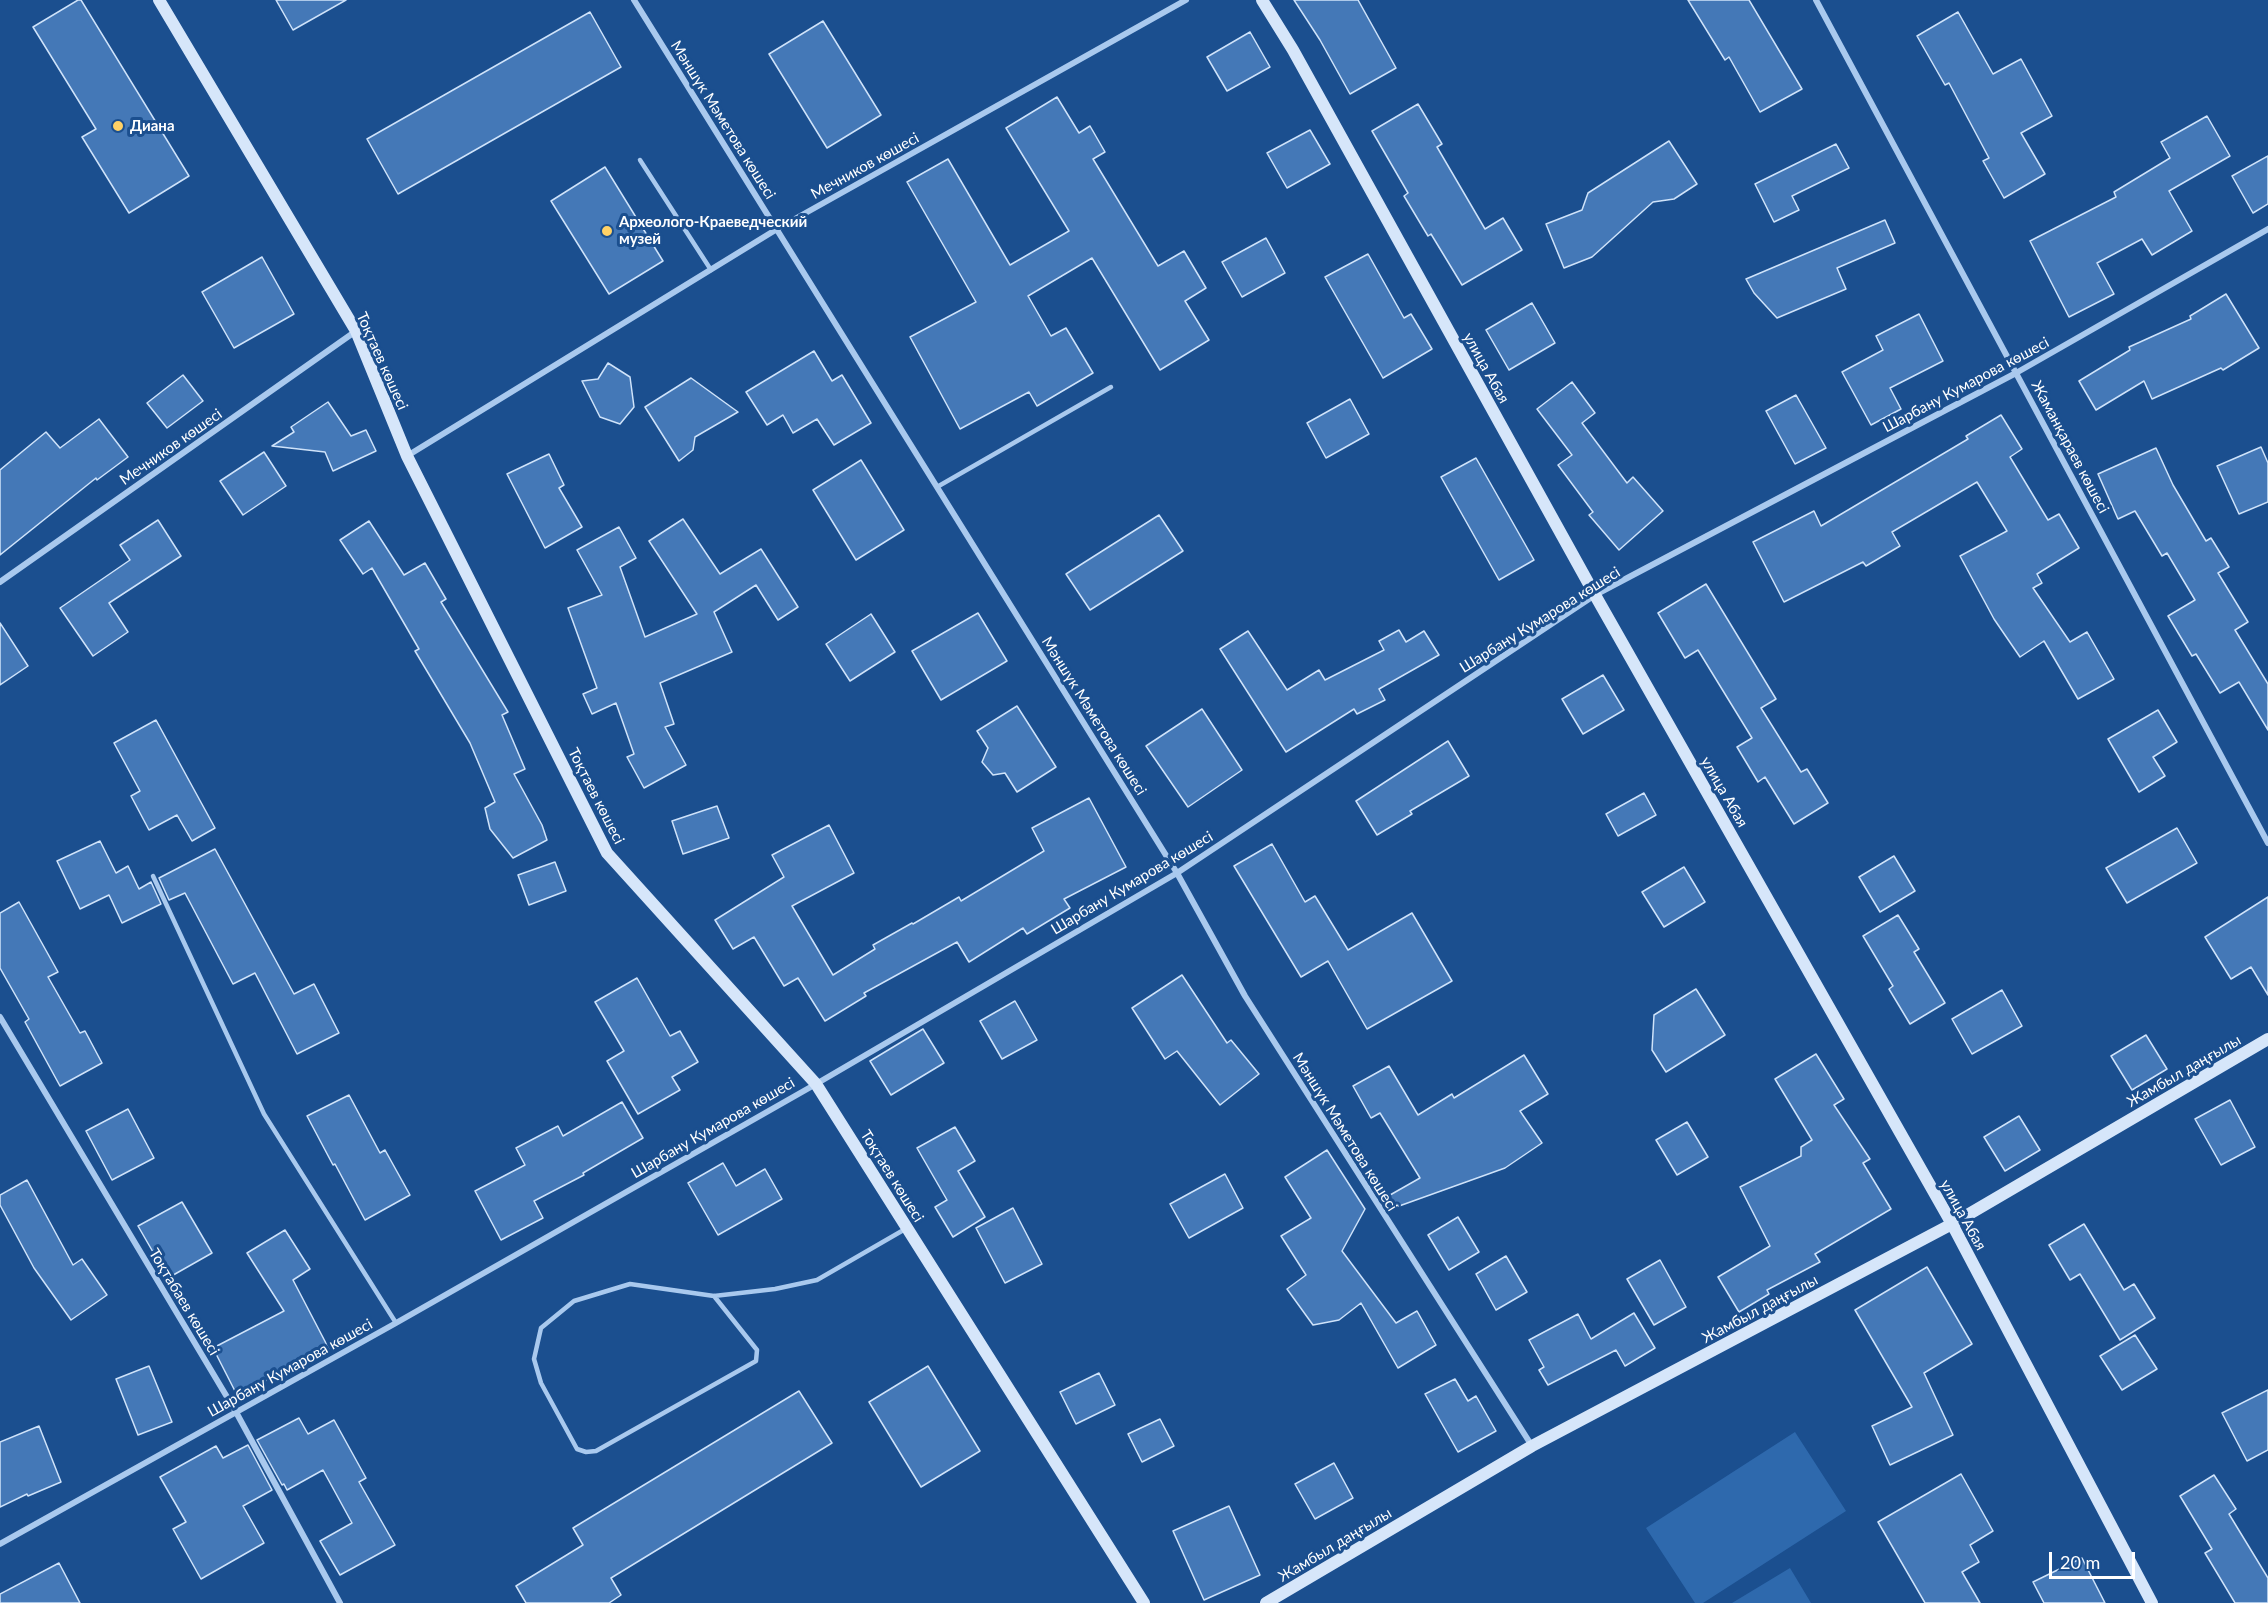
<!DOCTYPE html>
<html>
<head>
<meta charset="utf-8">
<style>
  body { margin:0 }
  #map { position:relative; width:2268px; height:1603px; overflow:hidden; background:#1b4f8f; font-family:Lato,sans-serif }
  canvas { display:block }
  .scale { position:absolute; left:2049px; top:1552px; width:86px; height:27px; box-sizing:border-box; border:3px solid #fff; border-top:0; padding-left:8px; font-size:18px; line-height:21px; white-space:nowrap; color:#fff; -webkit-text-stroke:4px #1b4f8f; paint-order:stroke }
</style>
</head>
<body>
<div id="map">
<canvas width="2268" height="1603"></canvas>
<div class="scale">20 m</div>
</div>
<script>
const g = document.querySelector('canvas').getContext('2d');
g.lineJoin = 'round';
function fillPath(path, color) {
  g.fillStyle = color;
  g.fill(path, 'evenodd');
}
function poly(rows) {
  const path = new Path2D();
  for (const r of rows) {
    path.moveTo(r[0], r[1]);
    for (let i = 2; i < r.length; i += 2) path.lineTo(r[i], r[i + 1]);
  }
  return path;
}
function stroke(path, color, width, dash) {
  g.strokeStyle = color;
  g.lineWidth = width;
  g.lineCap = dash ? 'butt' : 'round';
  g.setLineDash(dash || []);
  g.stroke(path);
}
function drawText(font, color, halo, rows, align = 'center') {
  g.font = font + ' Lato,sans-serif';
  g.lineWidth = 6;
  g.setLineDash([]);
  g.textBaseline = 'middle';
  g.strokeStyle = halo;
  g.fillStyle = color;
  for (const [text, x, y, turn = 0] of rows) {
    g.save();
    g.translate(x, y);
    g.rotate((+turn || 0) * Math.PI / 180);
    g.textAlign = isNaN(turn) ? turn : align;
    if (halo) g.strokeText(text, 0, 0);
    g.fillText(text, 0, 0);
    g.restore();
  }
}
fillPath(poly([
  [1795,1432,1846,1511,1703,1603,1695,1603,1646,1528],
  [1790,1568,1811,1603,1732,1603]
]), '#2e69ad');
const building = poly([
  [78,0,81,0,189,176,129,213,82,137,96,129,33,27,78,0],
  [276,0,346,0,293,30,276,0],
  [1294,0,1358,0,1396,68,1350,94,1320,40,1294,0],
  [1688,0,1749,0,1802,89,1760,112,1729,57,1725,60,1688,0],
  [590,12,621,67,398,194,367,139,590,12],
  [1958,12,1993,74,2021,59,2052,116,2021,133,2045,174,2004,198,1983,161,1989,158,1949,83,1945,85,1917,36,1958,12],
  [823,21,881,115,827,148,769,54,823,21],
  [1250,32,1270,67,1227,91,1207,57,1250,32],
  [1057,97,1079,133,1090,126,1105,152,1093,159,1158,266,1184,251,1206,288,1185,301,1209,340,1160,370,1092,258,1028,296,1051,336,1066,328,1093,373,1037,406,1029,392,960,429,910,337,976,302,907,182,948,159,1010,265,1069,231,1006,128,1057,97],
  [1418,104,1442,144,1437,147,1485,229,1503,218,1522,250,1462,285,1431,234,1428,236,1404,196,1408,193,1372,131,1418,104],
  [2207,116,2230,156,2169,191,2192,231,2152,255,2142,239,2097,263,2114,294,2069,317,2030,241,2116,197,2114,192,2170,158,2161,142,2207,116],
  [1310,130,1330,164,1287,188,1267,153,1310,130],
  [1669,141,1697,184,1674,199,1653,202,1592,257,1564,268,1546,224,1582,210,1588,193,1669,141],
  [1836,144,1849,168,1792,196,1799,210,1774,222,1755,184,1836,144],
  [2268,156,2268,204,2253,213,2232,176,2268,156],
  [605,167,663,261,609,294,551,201,605,167],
  [1885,220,1895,243,1837,268,1846,289,1777,318,1754,293,1746,279,1885,220],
  [1266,238,1285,273,1242,297,1222,262,1266,238],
  [1368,254,1404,318,1411,314,1432,349,1383,378,1325,277,1368,254],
  [262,257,294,314,234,348,202,292,262,257],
  [2226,294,2259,348,2223,370,2221,368,2152,399,2144,381,2096,410,2079,381,2130,350,2129,347,2191,319,2190,316,2226,294],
  [1532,303,1555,343,1509,370,1486,330,1532,303],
  [1919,314,1943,361,1890,388,1901,409,1871,425,1842,372,1883,350,1876,336,1919,314],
  [814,351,832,381,842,375,871,423,834,445,817,419,793,433,783,415,767,425,746,392,814,351],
  [608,363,630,377,634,407,620,424,600,417,582,381,598,379,608,363],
  [183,375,203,401,167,428,147,403,183,375],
  [691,378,738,412,695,437,693,450,679,461,645,407,691,378],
  [1572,382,1595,413,1582,423,1627,483,1633,477,1663,511,1619,550,1589,515,1593,512,1558,465,1572,455,1537,409,1572,382],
  [1796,395,1826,448,1795,464,1766,411,1796,395],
  [1350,399,1369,434,1326,458,1307,423,1350,399],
  [328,402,351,436,366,430,376,451,333,471,325,452,272,446,294,432,291,427,328,402],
  [2001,415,2022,449,2010,457,2048,520,2059,514,2079,548,2037,574,2042,583,2033,588,2070,642,2087,632,2114,679,2078,699,2044,641,2020,657,1994,619,1960,556,2007,531,1977,482,1892,532,1900,546,1866,566,1863,562,1784,602,1753,542,1814,511,1821,526,1968,439,1966,436,2001,415],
  [99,419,128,457,97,480,96,478,0,555,0,470,46,432,60,448,99,419],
  [2261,447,2268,463,2268,502,2239,514,2217,466,2261,447],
  [2156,448,2173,485,2206,541,2211,538,2229,567,2218,573,2248,622,2235,630,2268,684,2268,730,2239,682,2220,693,2196,654,2192,656,2168,616,2195,600,2167,553,2162,556,2135,511,2118,519,2098,474,2156,448],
  [264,452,286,486,243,515,220,481,264,452],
  [549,454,564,485,559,488,582,527,545,548,507,474,549,454],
  [1476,458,1534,560,1499,580,1441,477,1476,458],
  [861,460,904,530,856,560,813,490,861,460],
  [1159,515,1183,551,1090,610,1066,574,1159,515],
  [683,519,720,574,761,549,798,607,778,620,756,585,714,612,732,652,660,683,674,724,665,727,686,765,644,788,627,757,634,754,616,703,592,714,583,694,597,688,568,608,602,595,577,550,619,527,636,558,620,567,645,637,697,614,649,541,683,519],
  [158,520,181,556,109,603,128,632,93,656,60,608,130,560,120,545,158,520],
  [369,521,404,575,425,563,446,599,441,602,508,712,502,715,525,769,514,774,542,825,547,840,513,858,490,829,485,808,495,802,470,743,415,651,419,649,372,568,363,574,340,540,369,521],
  [1706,584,1776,699,1761,708,1801,772,1807,769,1828,803,1794,824,1765,777,1758,782,1737,747,1752,738,1698,650,1685,658,1658,613,1706,584],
  [978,613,1007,661,941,700,912,651,978,613],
  [871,614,895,652,850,681,826,644,871,614],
  [0,623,28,666,0,685,0,623],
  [1399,630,1406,642,1424,631,1439,655,1379,689,1385,700,1357,714,1354,709,1286,752,1220,649,1248,631,1287,690,1319,670,1325,680,1384,650,1379,641,1399,630],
  [1603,675,1624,710,1583,734,1562,699,1603,675],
  [1017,706,1056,767,1017,792,1005,773,993,775,982,762,988,748,977,731,1017,706],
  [1202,709,1242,770,1188,807,1146,746,1202,709],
  [2158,710,2177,742,2153,757,2165,776,2139,792,2108,739,2158,710],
  [156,720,215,828,192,841,177,815,149,830,131,796,140,791,114,743,156,720],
  [1448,741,1469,776,1410,811,1412,814,1377,835,1356,801,1448,741],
  [1644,793,1656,815,1618,836,1606,814,1644,793],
  [1089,798,1126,867,1064,899,1070,908,1027,934,1023,928,969,962,957,942,864,993,866,996,825,1021,798,978,784,986,754,937,733,949,715,920,784,877,772,855,829,825,854,873,792,906,833,975,875,949,873,945,912,923,913,924,959,897,961,901,1044,851,1032,828,1089,798],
  [717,806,729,838,683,854,672,821,717,806],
  [2177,828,2197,863,2127,903,2106,868,2177,828],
  [100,841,116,873,128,866,139,889,151,882,161,904,122,923,109,895,80,909,57,861,100,841],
  [1272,844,1305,902,1315,896,1348,950,1412,913,1452,981,1367,1029,1328,961,1301,977,1234,866,1272,844],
  [215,849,294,994,314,984,339,1033,297,1054,255,973,233,984,185,893,169,900,159,878,215,849],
  [1894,856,1915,891,1880,912,1859,877,1894,856],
  [555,862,566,891,529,905,518,875,555,862],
  [1684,867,1705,902,1664,927,1642,892,1684,867],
  [2268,897,2268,995,2251,967,2231,979,2205,937,2268,897],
  [19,902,58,972,48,977,80,1033,85,1031,102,1063,60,1086,25,1022,29,1019,0,968,0,913,19,902],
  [1898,915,1919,949,1914,952,1945,1003,1910,1024,1889,989,1893,986,1863,936,1898,915],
  [1182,975,1227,1043,1231,1040,1259,1074,1220,1105,1177,1051,1165,1059,1132,1008,1182,975],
  [637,978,670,1036,680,1031,698,1062,672,1077,680,1090,638,1114,607,1061,624,1051,595,1002,637,978],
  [1696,989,1725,1035,1666,1072,1652,1050,1654,1015,1696,989],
  [2002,990,2022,1026,1972,1054,1952,1019,2002,990],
  [1015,1001,1037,1040,1002,1059,980,1021,1015,1001],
  [923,1029,944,1063,891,1095,870,1061,923,1029],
  [2146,1035,2167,1069,2132,1090,2111,1056,2146,1035],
  [1816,1054,1844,1099,1834,1105,1870,1159,1863,1163,1891,1209,1815,1254,1820,1262,1767,1290,1769,1294,1739,1312,1718,1277,1770,1246,1740,1187,1801,1156,1801,1147,1812,1140,1775,1079,1816,1054],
  [1524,1055,1548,1094,1520,1111,1542,1143,1505,1168,1388,1210,1383,1199,1420,1178,1380,1113,1371,1118,1353,1086,1389,1066,1418,1115,1452,1094,1454,1098,1524,1055],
  [349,1095,380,1153,385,1150,410,1195,365,1220,335,1164,333,1165,307,1116,349,1095],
  [2230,1100,2255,1147,2221,1165,2195,1119,2230,1100],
  [622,1102,643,1138,583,1173,584,1175,534,1201,543,1218,501,1240,475,1191,525,1165,516,1148,558,1126,563,1136,622,1102],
  [128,1109,154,1158,112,1180,86,1131,128,1109],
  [2019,1116,2040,1150,2005,1171,1984,1137,2019,1116],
  [1687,1122,1708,1157,1677,1175,1656,1140,1687,1122],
  [955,1127,975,1161,958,1171,985,1217,953,1237,935,1207,947,1200,917,1148,955,1127],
  [1327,1150,1365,1209,1342,1251,1396,1323,1417,1311,1436,1345,1398,1368,1361,1303,1339,1320,1313,1325,1287,1289,1306,1275,1281,1236,1311,1218,1285,1177,1327,1150],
  [723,1163,736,1186,765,1169,782,1199,718,1235,688,1183,723,1163],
  [1225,1174,1243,1208,1189,1238,1170,1204,1225,1174],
  [27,1180,73,1265,82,1259,107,1295,71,1320,34,1268,0,1205,0,1195,27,1180],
  [182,1202,212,1253,168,1278,138,1226,182,1202],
  [1013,1208,1042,1264,1005,1283,976,1228,1013,1208],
  [1458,1217,1479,1252,1449,1270,1428,1235,1458,1217],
  [2084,1224,2124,1290,2134,1284,2155,1318,2120,1340,2080,1274,2070,1280,2049,1245,2084,1224],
  [285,1230,310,1269,293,1280,329,1349,237,1395,213,1348,284,1311,247,1253,285,1230],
  [1506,1256,1527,1292,1496,1310,1476,1274,1506,1256],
  [1660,1260,1686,1307,1654,1325,1627,1279,1660,1260],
  [1927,1267,1972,1344,1924,1373,1953,1435,1890,1465,1872,1426,1912,1407,1855,1310,1927,1267],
  [1634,1313,1655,1348,1625,1366,1616,1350,1548,1385,1539,1370,1544,1367,1529,1340,1578,1314,1591,1339,1634,1313],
  [2135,1335,2157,1369,2122,1390,2100,1356,2135,1335],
  [149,1366,172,1422,138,1435,116,1379,149,1366],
  [928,1366,980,1451,921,1487,869,1402,928,1366],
  [1099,1373,1115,1405,1076,1424,1060,1392,1099,1373],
  [1455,1379,1468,1401,1476,1396,1496,1431,1458,1452,1425,1394,1455,1379],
  [2268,1390,2268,1450,2247,1461,2222,1413,2268,1390],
  [799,1391,832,1443,611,1578,621,1595,609,1603,526,1603,516,1586,583,1545,573,1528,799,1391],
  [299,1418,308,1434,334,1420,366,1478,359,1482,395,1545,340,1575,320,1541,352,1523,323,1470,287,1490,284,1484,282,1485,257,1440,299,1418],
  [1160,1419,1174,1446,1142,1462,1128,1434,1160,1419],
  [39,1426,61,1482,28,1496,27,1494,0,1507,0,1442,39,1426],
  [248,1445,272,1490,243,1506,264,1543,201,1579,173,1529,186,1522,160,1477,216,1446,223,1458,248,1445],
  [1334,1463,1353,1498,1315,1519,1295,1484,1334,1463],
  [1961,1474,1993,1531,1970,1545,1979,1562,1962,1572,1980,1603,1925,1603,1878,1522,1961,1474],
  [2214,1475,2236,1509,2229,1514,2268,1578,2268,1603,2235,1603,2205,1553,2212,1549,2180,1496,2214,1475],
  [1229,1506,1260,1575,1204,1600,1173,1531,1229,1506],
  [2082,1558,2105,1603,2044,1603,2033,1582,2082,1558],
  [59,1563,80,1603,0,1603,0,1594,59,1563]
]);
fillPath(building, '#4478b7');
stroke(building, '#cfe3fa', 1.5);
stroke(poly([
  [640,160,711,270],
  [937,487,1111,387],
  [153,876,264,1114,396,1323],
  [714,1296,757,1350,756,1361,596,1451,586,1452,577,1449,541,1383,534,1359,541,1328,574,1301,630,1284,714,1296,775,1289,817,1280,907,1228]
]), '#a9c9ee', 4.5);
stroke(poly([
  [634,0,1177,873,1245,996,1532,1446],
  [1816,0,2268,843],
  [407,456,777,229,1186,0],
  [0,582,356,331],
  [0,1017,236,1412,340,1603],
  [0,1544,396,1323,816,1084,1177,873,1595,595,2016,373,2268,229]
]), '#a9c9ee', 6);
stroke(poly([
  [159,0,356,331,407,456,607,853,816,1084,1144,1603],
  [1262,0,1293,50,1595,595,1952,1224,2152,1603],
  [1266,1603,1532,1446,1952,1224,2268,1039]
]), '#d6e6fa', 12);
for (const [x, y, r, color] of [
  [118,126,6,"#ffd166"],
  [607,231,6,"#ffd166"]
]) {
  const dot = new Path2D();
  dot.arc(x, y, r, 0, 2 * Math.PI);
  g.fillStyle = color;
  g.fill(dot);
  stroke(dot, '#1b4f8f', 2);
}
drawText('15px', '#fff', '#1b4f8f', [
  ["Мәншүк Мәметова көшесі",723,120,58],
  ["Мечников көшесі",865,166,-29],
  ["Тоқтаев көшесі",382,361,66],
  ["улица Абая",1486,368,61],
  ["Шарбану Кумарова көшесі",1966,385,-28],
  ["Мечников көшесі",171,447,-35],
  ["Жаманқараев көшесі",2070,447,62],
  ["Шарбану Кумарова көшесі",1540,620,-32],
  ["Мәншүк Мәметова көшесі",1094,716,58],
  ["улица Абая",1724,792,60],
  ["Тоқтаев көшесі",596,796,63],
  ["Шарбану Кумарова көшесі",1132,883,-31],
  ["Жамбыл даңғылы",2184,1071,-30],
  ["Шарбану Кумарова көшесі",713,1128,-30],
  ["Мәншүк Мәметова көшесі",1345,1132,58],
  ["Тоқтаев көшесі",892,1176,58],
  ["улица Абая",1963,1215,61],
  ["Тоқтабаев көшесі",184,1302,59],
  ["Жамбыл даңғылы",1760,1309,-28],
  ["Шарбану Кумарова көшесі",290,1368,-29],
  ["Жамбыл даңғылы",1335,1545,-31]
]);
drawText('bold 15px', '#fff', '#1b4f8f', [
  ["Диана",130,126],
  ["Археолого-Краеведческий",619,222],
  ["музей",619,239]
], 'left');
</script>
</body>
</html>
